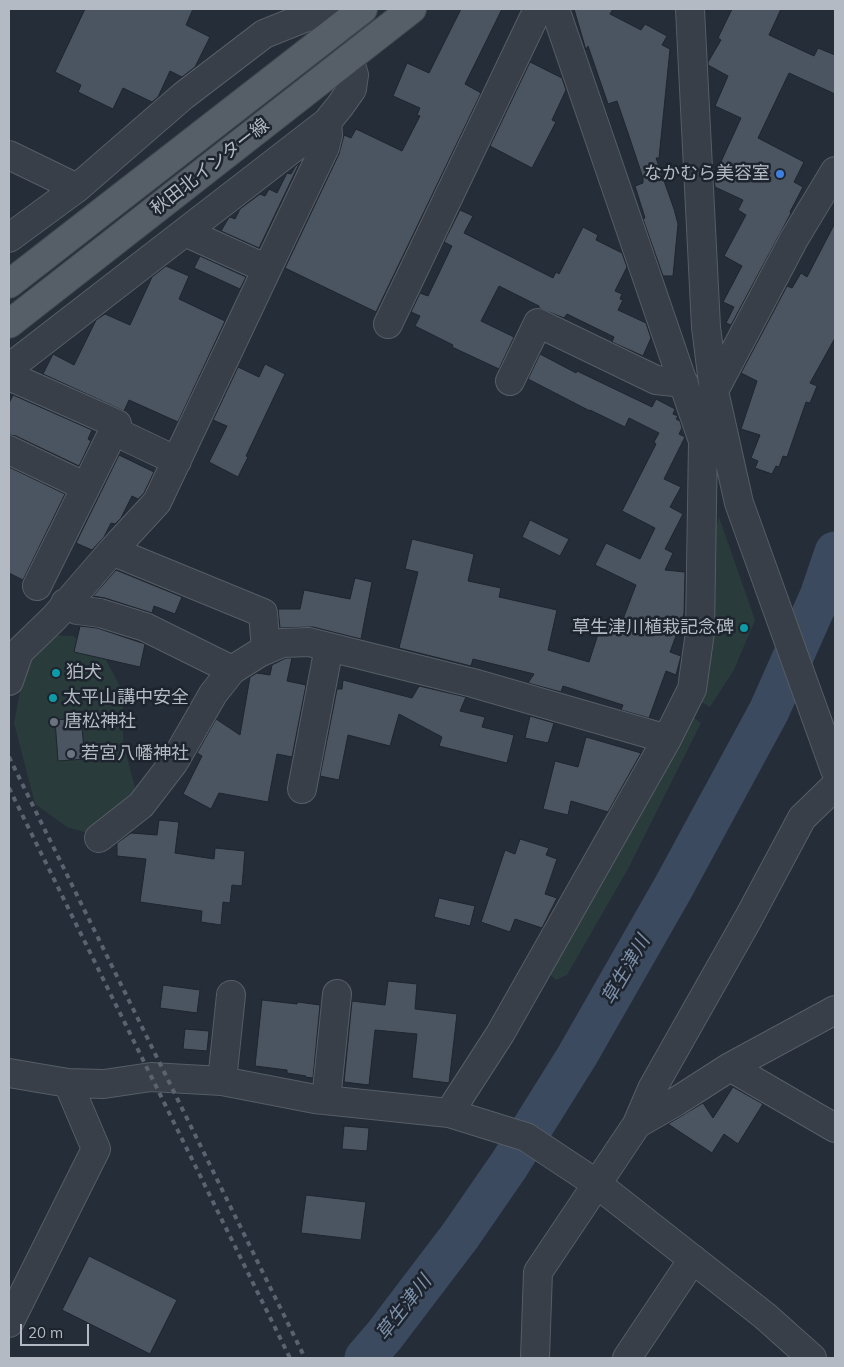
<!DOCTYPE html>
<html>
<head>
<meta charset="utf-8">
<style>
  body { margin:0 }
  #map { position:relative; width:844px; height:1367px; overflow:hidden; background:#242d38; font-family:Mulish,sans-serif }
  canvas { display:block }
  .frame { position:absolute; inset:0; border:10px solid #b3bac4; pointer-events:none }
  .scale { position:absolute; left:20px; top:1324px; width:69px; height:22px; box-sizing:border-box; border:2px solid #b3bac4; border-top:0; padding-left:6px; font-size:15px; line-height:18px; white-space:nowrap; color:#b3bac4; -webkit-text-stroke:4px #1d242d; paint-order:stroke }
</style>
</head>
<body>
<div id="map">
<canvas width="844" height="1367"></canvas>
<div class="frame"></div>
<div class="scale">20 m</div>
</div>
<script>
const g = document.querySelector('canvas').getContext('2d');
g.lineJoin = 'round';
function fillPath(path, color) {
  g.fillStyle = color;
  g.fill(path, 'evenodd');
}
function poly(rows) {
  const path = new Path2D();
  for (const r of rows) {
    path.moveTo(r[0], r[1]);
    for (let i = 2; i < r.length; i += 2) path.lineTo(r[i], r[i + 1]);
  }
  return path;
}
function stroke(path, color, width, dash) {
  g.strokeStyle = color;
  g.lineWidth = width;
  g.lineCap = dash ? 'butt' : 'round';
  g.setLineDash(dash || []);
  g.stroke(path);
}
function drawText(font, color, halo, rows, align = 'center') {
  g.font = font + ' Mulish,"Noto Sans JP",sans-serif';
  g.lineWidth = 5;
  g.setLineDash([]);
  g.textBaseline = 'middle';
  g.strokeStyle = halo;
  g.fillStyle = color;
  for (const [text, x, y, turn = 0] of rows) {
    g.save();
    g.translate(x, y);
    g.rotate((+turn || 0) * Math.PI / 180);
    g.textAlign = isNaN(turn) ? turn : align;
    if (halo) g.strokeText(text, 0, 0);
    g.fillText(text, 0, 0);
    g.restore();
  }
}
fillPath(poly([
  [719,517,755,620,734,670,710,707,695,698,714,536],
  [41,635,73,636,104,656,123,692,123,743,135,787,127,805,108,822,84,832,67,827,35,804,14,723,26,659],
  [693,717,701,723,628,869,567,975,556,980,546,971]
]), '#293b3b');
stroke(poly([
  [365,1358,384,1336,460,1236,509,1165,577,1056,673,888,769,711,820,596,835,552]
]), '#3b4a5f', 41);
const building = poly([
  [85,9,193,9,186,25,210,37,195,67,182,77,170,71,158,97,152,102,123,88,113,109,78,92,81,85,55,72,85,9],
  [461,9,502,9,465,84,481,93,376,312,285,268,339,154,344,135,351,138,356,129,402,151,420,116,417,115,420,108,393,96,407,63,429,73,461,9],
  [574,9,613,9,610,14,641,30,645,24,667,36,662,45,670,49,659,158,656,158,674,209,678,224,673,276,663,276,643,219,645,218,635,186,643,183,643,178,629,136,617,101,608,104,588,46,586,50,574,9],
  [732,9,781,9,769,35,814,56,818,48,835,55,835,94,789,73,758,138,804,162,794,182,803,187,790,212,791,213,731,325,726,323,734,307,723,302,742,266,724,256,746,215,738,210,743,200,715,187,714,177,741,118,715,106,728,76,708,65,708,62,721,40,718,38,732,9],
  [530,62,562,78,566,90,552,120,556,122,532,168,490,146,530,62],
  [300,162,259,248,221,231,228,219,230,217,235,219,240,209,260,194,265,196,269,189,277,193,287,173,291,174,295,167,300,162],
  [460,210,473,216,464,233,553,278,556,272,559,274,583,227,598,235,596,240,622,253,627,267,615,291,622,294,620,299,623,300,618,310,646,323,651,338,643,356,612,342,614,337,567,314,564,318,539,308,539,306,499,286,481,321,514,337,499,369,452,347,453,345,415,326,420,316,411,312,420,293,428,296,452,246,444,242,460,210],
  [835,223,835,338,810,383,817,386,810,403,806,402,787,457,783,456,779,467,776,466,772,474,755,468,758,461,751,458,760,435,741,429,757,381,741,373,787,286,792,288,801,273,807,277,835,223],
  [200,256,246,277,240,289,194,268,200,256],
  [166,266,189,276,179,299,225,321,178,422,129,400,124,411,43,374,53,354,74,365,96,320,105,314,130,325,152,277,166,266],
  [540,354,576,373,577,371,652,407,656,399,675,409,673,414,678,416,676,419,680,421,682,428,679,434,685,437,664,479,681,487,670,507,683,514,665,549,673,553,665,570,685,572,684,614,670,652,681,656,676,675,666,671,649,718,621,710,623,705,563,686,561,692,528,683,534,674,473,659,471,666,399,648,418,572,405,569,412,539,474,554,468,581,501,588,499,597,557,610,548,650,589,662,602,622,620,627,636,585,595,565,606,543,640,559,655,528,622,511,656,444,654,442,659,433,629,418,625,427,590,410,590,411,528,379,540,354],
  [265,364,285,374,246,456,248,457,238,477,209,462,227,426,213,420,238,367,259,377,265,364],
  [13,395,92,430,88,439,91,441,79,466,16,436,9,435,9,403,13,395],
  [119,455,154,472,144,493,138,499,132,496,121,518,115,524,111,523,104,537,92,550,76,543,119,455],
  [9,467,65,494,23,580,9,573,9,467],
  [530,520,569,539,560,556,522,537,530,520],
  [116,570,182,597,175,614,154,606,152,613,105,598,93,596,116,570],
  [355,578,372,582,361,639,313,627,280,628,278,609,300,609,304,590,350,599,355,578],
  [80,626,97,628,145,644,140,667,74,652,80,626],
  [286,658,292,658,287,681,306,685,292,757,277,754,268,802,219,793,211,809,183,794,202,756,197,753,216,719,240,735,250,677,257,673,270,675,272,665,286,658],
  [343,680,412,698,419,686,466,697,460,711,485,717,482,727,514,735,507,763,439,746,442,737,399,714,390,746,348,735,339,780,320,776,337,689,342,689,343,680],
  [530,716,554,723,548,743,525,738,530,716],
  [81,718,85,759,58,761,55,720,81,718],
  [586,737,641,753,608,812,571,801,568,815,543,809,555,761,578,767,586,737],
  [159,820,179,822,175,853,214,859,215,848,245,851,242,886,232,885,230,903,223,902,221,925,201,922,202,911,140,902,146,859,117,856,117,843,131,833,157,835,159,820],
  [520,839,549,848,546,855,557,859,545,894,557,898,542,928,515,919,510,932,481,922,505,850,515,854,520,839],
  [439,898,475,906,470,926,434,917,439,898],
  [388,981,417,984,415,1009,457,1014,449,1083,412,1078,417,1034,375,1030,369,1085,344,1082,352,1001,385,1005,388,981],
  [163,985,200,990,197,1013,160,1008,163,985],
  [262,1000,297,1004,298,1002,320,1005,313,1078,305,1077,306,1076,287,1073,287,1070,255,1066,262,1000],
  [185,1029,209,1031,207,1051,183,1049,185,1029],
  [733,1087,763,1104,738,1144,724,1134,712,1153,668,1124,703,1103,713,1118,733,1087],
  [344,1126,369,1128,367,1151,342,1149,344,1126],
  [306,1195,366,1202,361,1240,301,1233,306,1195],
  [89,1256,177,1300,150,1354,62,1310,89,1256]
]);
fillPath(building, '#4b5461');
stroke(building, '#1f262f', 1);
const minor = poly([
  [690,9,706,327,714,391,739,503,835,770],
  [9,155,77,188],
  [9,238,77,188,183,96,264,34,314,14,340,14,351,18],
  [267,269,325,147,328,135,327,122],
  [388,324,538,9],
  [9,368,327,122,340,106,352,89,354,75,349,59],
  [9,376,117,424,37,586],
  [510,381,538,323,656,380,684,383],
  [714,391,794,239,835,171],
  [114,431,177,461],
  [9,450,86,487],
  [112,551,157,502,267,269,185,232],
  [65,603,77,610,100,613,145,627,232,670],
  [9,681,19,652,55,617,112,551,263,613,266,650],
  [302,789,329,647],
  [99,838,141,805,174,762,213,694,232,670,259,653,282,643,309,642,473,683,667,739],
  [730,1067,835,1128],
  [9,1073,68,1083,104,1084,151,1077,222,1081,315,1099,449,1113,526,1137,597,1184,765,1316,812,1358],
  [222,1081,231,995],
  [326,1100,337,994],
  [449,1113,500,1034,667,739,692,689,700,632,703,441,555,9],
  [637,1124,652,1089,748,919,802,818,835,786],
  [9,1323,96,1149,68,1083],
  [535,1358,538,1272,637,1124,677,1101,730,1067,835,1010],
  [627,1358,693,1259]
]);
const major = poly([
  [9,284,363,9],
  [9,324,412,9]
]);
stroke(minor, '#565d66', 30);
stroke(major, '#414851', 30);
stroke(minor, '#383f49', 28);
stroke(major, '#565e68', 28);
stroke(poly([
  [9,757,305,1358],
  [9,788,290,1358]
]), '#5a636f', 4, [5, 5]);
for (const [x, y, r, color] of [
  [780,174,5,"#3f7fe0"],
  [744,628,5,"#0f9aa8"],
  [56,673,5,"#0f9aa8"],
  [53,698,5,"#0f9aa8"],
  [54,722,5,"#6b7280"],
  [71,754,5,"#6b7280"]
]) {
  const dot = new Path2D();
  dot.arc(x, y, r, 0, 2 * Math.PI);
  g.fillStyle = color;
  g.fill(dot);
  stroke(dot, '#1d242d', 2);
}
drawText('18px', '#b3bac4', '#1d242d', [
  ["秋田北インター線",210,167,-38]
]);
drawText('18px', '#b3bac4', '#1d242d', [
  ["なかむら美容室",770,174,"right"],
  ["草生津川植栽記念碑",734,628,"right"],
  ["狛犬",66,673],
  ["太平山講中安全",63,698],
  ["唐松神社",64,722],
  ["若宮八幡神社",81,754]
], 'left');
drawText('italic 19px', '#7d90aa', '#1d242d', [
  ["草生津川",626,970,-60],
  ["草生津川",404,1308,-52]
]);
</script>
</body>
</html>
